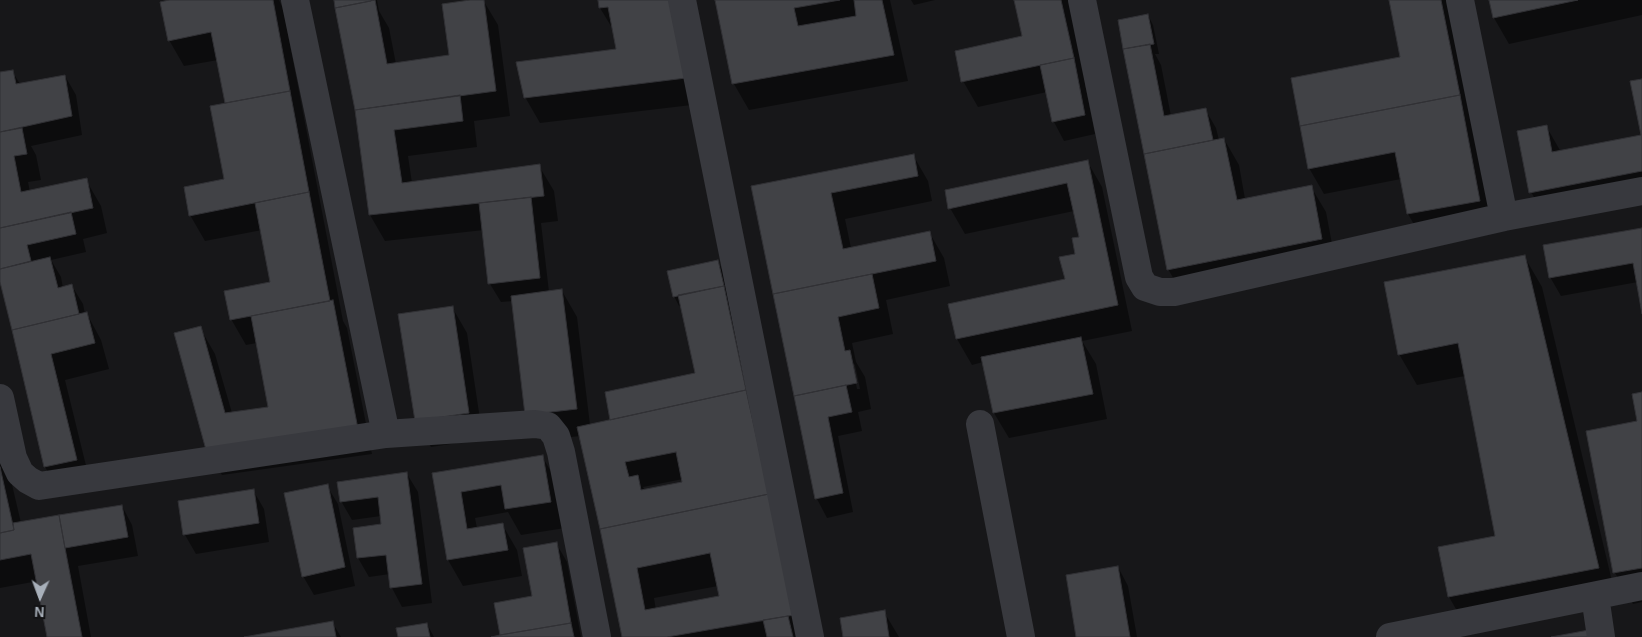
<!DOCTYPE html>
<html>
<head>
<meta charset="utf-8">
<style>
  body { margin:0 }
  #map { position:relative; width:1642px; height:637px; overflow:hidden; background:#171719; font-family:Arial,sans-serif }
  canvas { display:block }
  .north { position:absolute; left:15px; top:572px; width:50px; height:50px; -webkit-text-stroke:4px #121214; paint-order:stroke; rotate:182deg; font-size:14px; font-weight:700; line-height:20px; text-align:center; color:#a8b0ba }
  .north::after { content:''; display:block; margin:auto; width:18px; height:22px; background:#a8b0ba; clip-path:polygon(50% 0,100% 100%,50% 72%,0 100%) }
</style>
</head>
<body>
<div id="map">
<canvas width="1642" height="637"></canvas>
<div class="north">N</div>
</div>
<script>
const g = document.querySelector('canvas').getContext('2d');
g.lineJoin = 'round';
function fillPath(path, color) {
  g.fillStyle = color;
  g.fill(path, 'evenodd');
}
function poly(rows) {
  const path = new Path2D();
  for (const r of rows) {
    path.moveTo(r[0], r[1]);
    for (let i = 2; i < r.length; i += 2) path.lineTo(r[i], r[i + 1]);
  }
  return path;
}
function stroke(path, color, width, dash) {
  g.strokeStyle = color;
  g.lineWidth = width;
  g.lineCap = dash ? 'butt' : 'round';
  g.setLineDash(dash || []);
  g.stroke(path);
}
fillPath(poly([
  [176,0,279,0,283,8,343,321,347,328,372,454,222,475,207,449,200,328,215,354,232,413,270,408,257,343,246,345,231,319,272,283,262,230,205,241,190,215,226,180,226,104,218,60,184,66,169,40],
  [335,0,377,0,379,11,389,28,396,64,451,56,480,0,483,0,498,25,510,116,474,121,477,147,408,156,412,183,539,166,554,191,558,221,541,223,549,292,562,291,577,317,590,425,612,421,696,374,681,305,679,306,674,296,718,262,723,271,809,637,624,637,581,436,541,440,526,415,513,301,501,302,490,284,484,230,385,241,370,215,356,110],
  [683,479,684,483,645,491,643,487],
  [718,586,720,597,656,610,654,598],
  [770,618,771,620,730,627,730,625],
  [599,0,682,0,700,104,540,123,525,97,617,50,614,31,600,8],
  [717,0,890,0,908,81,749,110,734,84],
  [911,0,935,0,914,5],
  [1015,0,1070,0,1088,84,1085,84,1095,134,1064,141,1054,122,1047,92,978,107,963,81,1023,37],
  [1390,0,1447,0,1494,226,1423,240,1408,214,1401,179,1324,194,1309,168,1401,58],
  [1490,0,1642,0,1642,15,1509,44,1494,18],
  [1148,15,1153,25,1159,54,1155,54,1161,65,1171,116,1205,109,1216,128,1219,140,1224,139,1239,165,1245,199,1311,187,1326,212,1336,265,1183,295,1168,269,1119,21],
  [12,71,20,84,65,76,76,95,82,135,31,146,36,155,41,180,28,182,30,192,86,180,101,206,107,233,83,239,86,252,51,260,61,277,63,288,72,286,83,304,85,314,87,314,101,340,109,369,65,380,91,486,60,493,45,467,0,276,0,72],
  [1546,126,1561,152,1642,136,1642,199,1546,218,1531,192],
  [913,155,928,181,932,201,845,219,851,248,929,232,944,258,950,286,886,300,893,334,852,343,856,362,865,377,871,409,858,412,862,431,838,436,853,512,827,518,817,499,752,187],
  [852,362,855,365,860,389,857,389],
  [1087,161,1102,187,1132,331,1082,341,1096,364,1107,419,1009,438,994,413,983,362,972,365,957,339,1066,280,1077,255,1080,238,1074,211,965,234,950,208],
  [1642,229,1642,307,1638,282,1561,296,1550,277],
  [1524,256,1542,287,1616,598,1467,628,1449,597,1497,537,1465,376,1417,385,1399,354],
  [452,307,467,333,483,439,431,447,416,421],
  [1642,393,1642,602,1633,604,1615,573,1587,432,1639,422],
  [0,433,21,523,122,506,132,525,138,556,78,566,91,637,49,637,38,581,0,588],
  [542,456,557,482,565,528,521,535,508,512,475,518,477,528,502,524,517,550,522,576,463,586,448,560,434,474],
  [407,474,418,492,432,603,402,607,392,588,390,574,369,577,358,558,355,529,382,525,381,516,352,520,341,501],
  [327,486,338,504,355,586,314,595,303,576],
  [253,490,264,509,269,542,196,554,185,535,179,502],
  [556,543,567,562,581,637,498,637,501,636,533,597],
  [1118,567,1128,586,1137,637,1078,637],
  [884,612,899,637,845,637],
  [332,622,341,637,251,637],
  [427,624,434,637,399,637]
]), '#0007');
const building = poly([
  [169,0,273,0,290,91,225,103,211,32,168,41,160,2,169,0],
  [334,0,371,0,371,1,335,8,334,0],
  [375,0,387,64,449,55,442,4,470,0,484,0,496,91,355,110,335,8,375,0],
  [598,0,672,0,686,78,524,98,516,62,616,49,608,7,599,8,598,0],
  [715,0,840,0,794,8,798,26,856,16,854,0,882,0,894,55,732,84,715,0],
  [1014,0,1061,0,1074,58,961,82,955,51,1022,36,1014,0],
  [1389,0,1441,0,1460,95,1300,126,1291,78,1400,57,1389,0],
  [1489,0,1578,0,1493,18,1489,0],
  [1148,14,1154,44,1123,49,1118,20,1148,14],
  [1150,44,1164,116,1206,108,1213,140,1144,154,1123,49,1150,44],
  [1074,58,1085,115,1052,122,1040,65,1074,58],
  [13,70,16,84,65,75,72,116,0,132,0,72,13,70],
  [1642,79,1642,171,1529,193,1517,131,1547,125,1552,152,1641,135,1630,81,1642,79],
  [290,91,309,192,189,216,184,187,224,179,210,106,290,91],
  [460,95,463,121,394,130,402,183,540,164,544,196,369,215,355,110,460,95],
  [1460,95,1480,201,1407,214,1395,152,1308,169,1300,126,1460,95],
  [22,128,27,154,14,156,21,192,87,178,93,208,0,228,0,132,22,128],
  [1224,138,1237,200,1312,185,1322,239,1167,270,1144,154,1224,138],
  [914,154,918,176,831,193,843,249,930,231,936,261,773,294,751,186,914,154],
  [1088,160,1118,305,956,339,948,304,1065,279,1059,257,1075,254,1072,238,1079,237,1067,183,948,209,945,190,1088,160],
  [309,192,330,301,230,320,224,291,270,282,255,203,309,192],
  [531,197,540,278,488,284,479,203,531,197],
  [71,212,76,234,27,245,31,261,0,269,0,228,71,212],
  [1642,228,1642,314,1633,263,1549,278,1543,245,1642,228],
  [1525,255,1599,568,1448,597,1438,547,1495,536,1458,343,1398,355,1384,282,1525,255],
  [50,257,58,288,72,284,79,314,12,330,0,282,0,269,50,257],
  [718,260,724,286,673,297,667,271,718,260],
  [872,274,879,308,838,317,845,351,850,350,857,383,794,396,773,294,872,274],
  [724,286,746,390,610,420,605,392,695,373,678,295,724,286],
  [562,289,577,409,525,415,511,296,562,289],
  [333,300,358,429,206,450,174,333,201,326,225,413,268,407,251,316,333,300],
  [453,306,469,413,415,421,398,314,453,306],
  [87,312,95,343,51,354,77,460,44,467,12,330,87,312],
  [1081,337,1093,394,993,413,981,357,1081,337],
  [846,385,852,412,828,417,843,493,815,499,794,396,846,385],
  [746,390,769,494,600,529,577,427,746,390],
  [676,452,682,482,641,490,638,475,629,477,625,462,676,452],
  [1642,392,1642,568,1613,573,1586,431,1637,421,1632,394,1642,392],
  [543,455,551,502,505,509,501,485,461,492,467,529,503,523,508,550,447,560,432,473,543,455],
  [0,467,14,530,0,533,0,467],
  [407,472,422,584,390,588,386,555,357,558,353,528,381,524,378,497,340,502,337,482,407,472],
  [328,484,345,567,302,577,284,493,328,484],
  [254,489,259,523,183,535,178,501,254,489],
  [769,494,794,615,667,637,622,637,600,529,769,494],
  [710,553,719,596,645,610,637,568,710,553],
  [122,505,128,537,65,548,59,515,122,505],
  [59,515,65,548,82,637,47,637,31,554,0,560,0,533,14,530,13,523,59,515],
  [557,542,571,623,500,635,494,603,532,596,523,548,557,542],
  [1118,566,1130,637,1076,637,1066,575,1118,566],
  [885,610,889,637,843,637,840,618,885,610],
  [788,616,793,637,767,637,763,620,788,616],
  [333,621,336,637,244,637,333,621],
  [427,623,430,637,398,637,396,628,427,623],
  [571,623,574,637,491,637,500,635,571,623],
  [1589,630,1590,637,1551,637,1589,630]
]);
fillPath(building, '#414246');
stroke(building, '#313135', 1);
stroke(poly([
  [295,0,386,434],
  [682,0,810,637],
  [1082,0,1139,277,1145,287,1160,292,1174,292,1504,217,1642,191],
  [1460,0,1504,217],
  [0,398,13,458,20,473,28,480,39,486,386,434,535,424,548,426,556,436,561,452,597,637],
  [980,424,1021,637],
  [1595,596,1601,637],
  [1390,637,1642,586]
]), '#38393e', 28);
</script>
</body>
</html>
